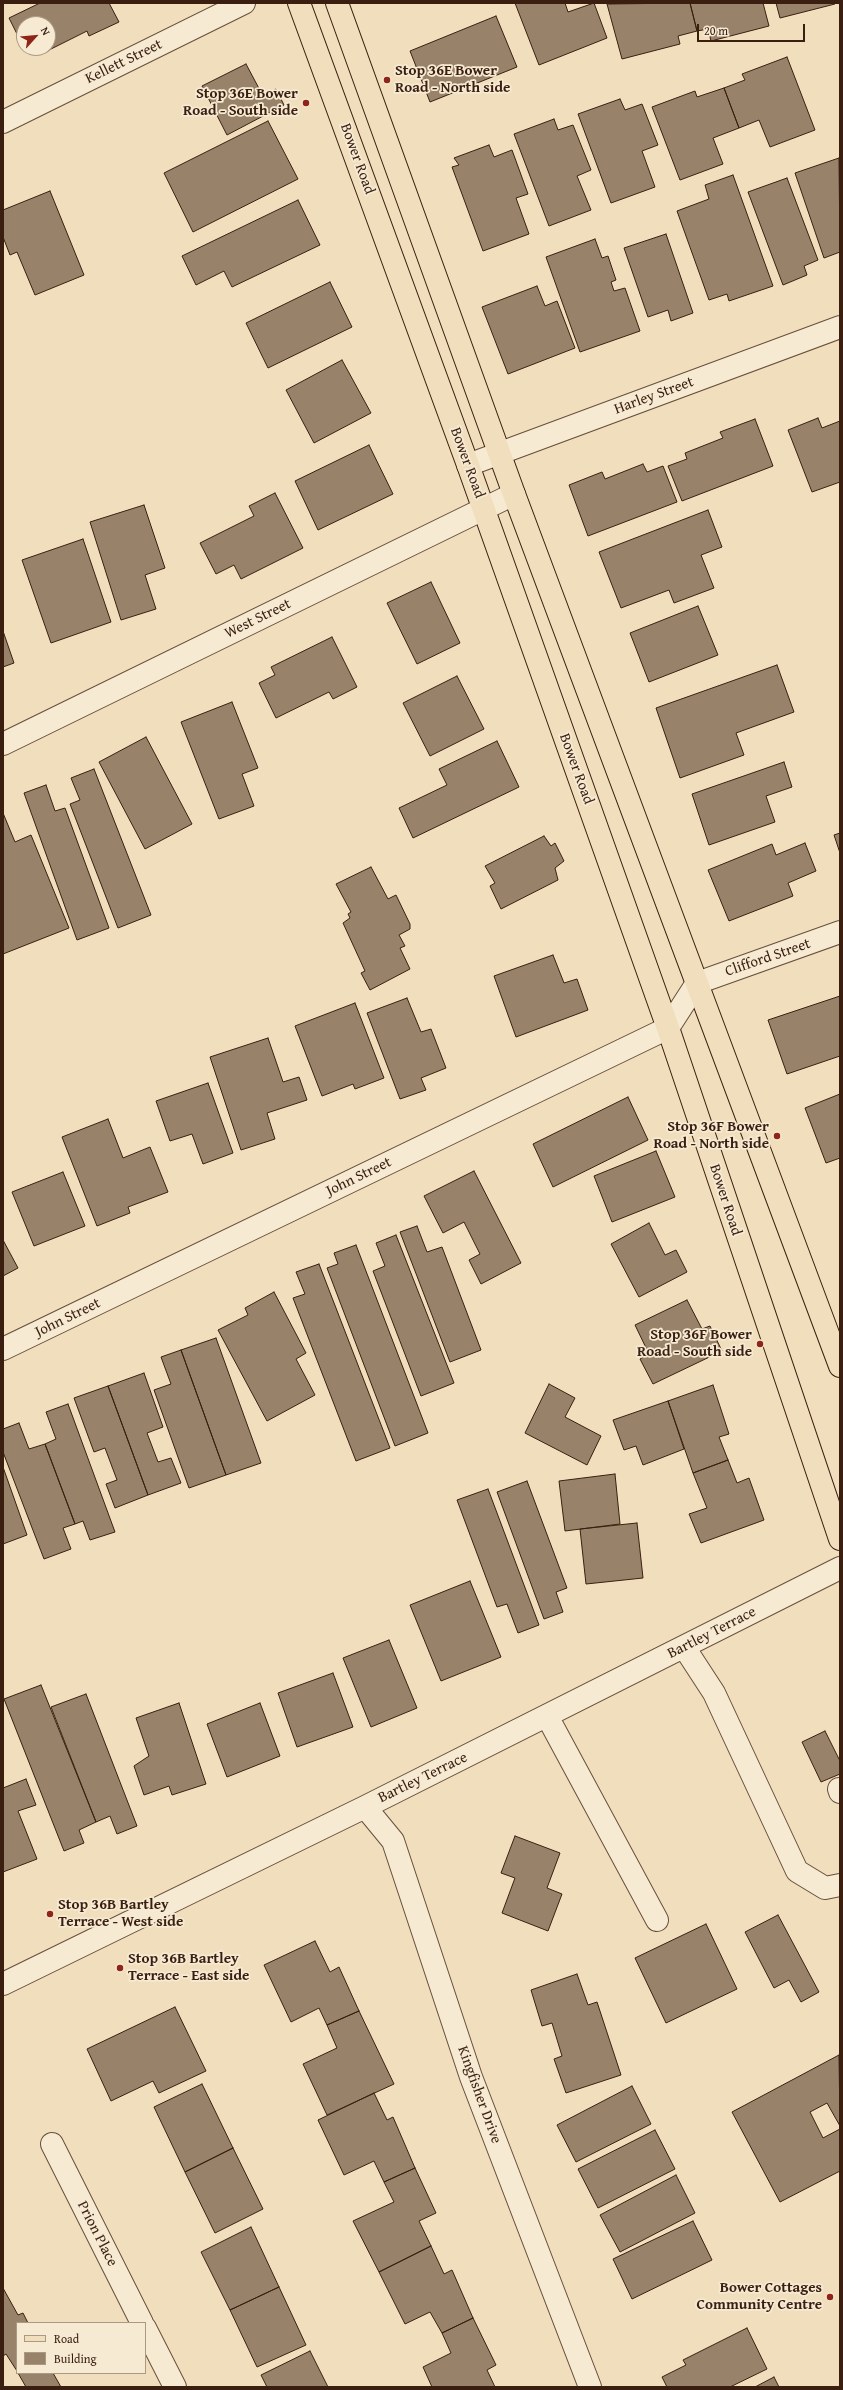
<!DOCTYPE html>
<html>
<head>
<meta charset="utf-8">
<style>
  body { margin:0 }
  #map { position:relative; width:843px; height:2390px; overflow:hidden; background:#f1debc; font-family:"Gentium Book Plus",serif }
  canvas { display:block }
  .frame { position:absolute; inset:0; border:4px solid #3a1f11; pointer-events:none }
  .legend { position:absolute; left:16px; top:2322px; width:130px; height:52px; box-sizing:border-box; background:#f6ead3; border:1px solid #ab9985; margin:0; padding:5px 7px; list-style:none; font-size:12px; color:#3a1f11 }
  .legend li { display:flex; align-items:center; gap:8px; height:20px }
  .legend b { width:20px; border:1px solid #ab9985 }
  .north { position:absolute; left:16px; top:16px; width:40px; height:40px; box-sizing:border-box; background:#f6ead3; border:1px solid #ab9985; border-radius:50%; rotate:63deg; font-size:11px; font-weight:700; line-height:16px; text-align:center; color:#3a1f11 }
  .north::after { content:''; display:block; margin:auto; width:14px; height:18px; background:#8f2418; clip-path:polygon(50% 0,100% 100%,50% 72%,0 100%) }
  .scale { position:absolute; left:697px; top:24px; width:108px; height:18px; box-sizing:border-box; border:2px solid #3a1f11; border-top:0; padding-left:5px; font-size:12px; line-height:14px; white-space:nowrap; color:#3a1f11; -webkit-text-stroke:3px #f6ead3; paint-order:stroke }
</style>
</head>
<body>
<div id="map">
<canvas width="843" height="2390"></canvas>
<div class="frame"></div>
<ul class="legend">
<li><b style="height:5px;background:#f1debc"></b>Road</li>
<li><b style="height:11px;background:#99826a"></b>Building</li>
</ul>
<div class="north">N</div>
<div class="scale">20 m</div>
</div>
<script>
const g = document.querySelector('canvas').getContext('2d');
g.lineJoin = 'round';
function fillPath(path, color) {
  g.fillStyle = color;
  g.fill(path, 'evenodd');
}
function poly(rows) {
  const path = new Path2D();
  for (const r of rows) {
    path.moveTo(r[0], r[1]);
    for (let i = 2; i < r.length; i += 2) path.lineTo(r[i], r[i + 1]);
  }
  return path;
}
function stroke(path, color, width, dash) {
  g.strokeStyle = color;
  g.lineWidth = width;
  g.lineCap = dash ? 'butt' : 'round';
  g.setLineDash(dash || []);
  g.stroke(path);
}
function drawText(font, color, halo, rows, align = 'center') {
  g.font = font + ' "Gentium Book Plus",serif';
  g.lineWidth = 3.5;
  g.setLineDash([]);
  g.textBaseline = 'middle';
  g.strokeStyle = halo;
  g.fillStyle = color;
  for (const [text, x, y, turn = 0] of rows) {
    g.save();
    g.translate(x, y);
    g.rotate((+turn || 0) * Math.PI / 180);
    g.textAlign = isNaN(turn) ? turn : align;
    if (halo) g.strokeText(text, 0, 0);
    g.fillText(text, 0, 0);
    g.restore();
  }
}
const building = poly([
  [40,3,109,3,119,22,89,36,87,31,45,52,44,48,48,48,48,24,24,24,24,48,9,18,40,3],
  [515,3,565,3,568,12,594,3,607,38,539,65,515,3],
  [690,3,697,31,678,36,680,44,622,59,607,4,690,3],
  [690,3,763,3,769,26,711,41,708,29,697,31,690,3],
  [776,3,834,3,835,4,780,18,776,3],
  [496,16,517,67,430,102,410,51,496,16],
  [787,57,815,130,770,147,759,120,739,128,724,88,745,80,742,74,787,57],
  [246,64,263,96,276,89,284,105,227,135,202,86,246,64],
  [724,88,739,128,713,138,723,164,680,180,652,107,695,91,697,97,724,88],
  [620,99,625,110,642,104,658,145,642,151,655,187,611,203,578,114,620,99],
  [554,119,558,130,573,125,591,170,577,176,591,210,549,226,514,134,554,119],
  [268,121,298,179,193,232,164,173,268,121],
  [489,145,494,157,512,150,528,194,516,198,529,234,483,251,452,167,459,165,454,158,489,145],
  [839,158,840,252,824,258,795,173,839,158],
  [733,175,773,286,729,301,727,294,709,300,677,211,709,199,705,185,733,175],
  [787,178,818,260,804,266,807,275,783,285,748,192,787,178],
  [50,191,84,275,35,295,17,252,10,255,3,237,3,210,50,191],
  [298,200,320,245,232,287,224,271,196,285,182,256,298,200],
  [666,234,693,313,671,321,668,310,648,317,624,248,666,234],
  [595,239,602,258,608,256,616,280,611,282,614,291,625,288,640,331,580,352,546,257,595,239],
  [330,282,352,327,268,368,246,323,330,282],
  [537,286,545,306,557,301,575,348,508,374,482,307,537,286],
  [342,360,371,413,314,443,286,390,342,360],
  [818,418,822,428,840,421,840,482,812,492,788,430,818,418],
  [755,419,773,466,682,501,668,466,687,459,685,453,723,438,720,432,755,419],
  [369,445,393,494,318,530,295,481,369,445],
  [643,464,647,472,663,466,677,502,588,536,569,485,602,472,605,479,643,464],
  [275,493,303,548,241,579,234,565,216,574,200,543,254,516,249,506,275,493],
  [144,505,165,568,145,575,156,609,121,620,90,522,144,505],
  [708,510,722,547,701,555,714,588,674,603,669,590,621,608,599,552,708,510],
  [83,539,111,622,51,643,22,560,83,539],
  [431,582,460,643,417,664,387,603,431,582],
  [698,606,718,655,649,682,630,633,698,606],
  [3,631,14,663,3,667,3,631],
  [332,637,357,687,333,699,329,692,276,718,259,683,275,675,271,667,332,637],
  [777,665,794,712,736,733,744,755,680,778,656,708,777,665],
  [457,676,484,729,430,756,403,703,457,676],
  [232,702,258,768,242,774,254,806,219,819,181,722,232,702],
  [146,737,192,824,145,849,99,762,146,737],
  [497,741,519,787,413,838,399,808,447,785,439,769,497,741],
  [784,762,792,787,766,796,775,822,709,845,692,794,784,762],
  [94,769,151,915,118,928,70,804,80,800,71,778,94,769],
  [46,785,55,811,65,808,109,928,77,940,24,793,46,785],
  [3,813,15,842,31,835,69,928,3,954,3,813],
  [840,833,840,853,834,835,840,833],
  [544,836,551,846,555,843,564,861,555,868,558,880,501,909,490,886,495,883,485,866,544,836],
  [805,843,816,871,788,883,793,896,729,921,708,870,772,844,776,855,805,843],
  [371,867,388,899,396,895,410,924,410,929,399,935,405,946,400,948,410,969,370,990,361,973,365,971,343,923,350,918,348,914,351,912,336,884,371,867],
  [553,955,564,983,577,979,588,1010,516,1037,494,976,553,955],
  [840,996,840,1056,787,1074,768,1020,840,996],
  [407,998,421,1032,431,1029,446,1068,421,1078,426,1090,400,1099,367,1013,407,998],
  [355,1003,384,1078,355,1089,353,1084,322,1096,295,1026,355,1003],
  [268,1038,283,1082,299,1077,307,1100,267,1113,275,1139,241,1150,210,1057,268,1038],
  [208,1083,233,1153,203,1164,192,1134,170,1141,156,1101,208,1083],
  [840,1094,840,1158,826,1163,805,1108,840,1094],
  [628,1097,648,1140,553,1187,533,1144,628,1097],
  [108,1119,123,1158,150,1147,168,1192,128,1207,130,1213,97,1226,62,1137,108,1119],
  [656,1151,675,1197,612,1222,594,1176,656,1151],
  [474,1171,521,1263,481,1284,469,1260,480,1254,464,1222,443,1233,424,1196,474,1171],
  [63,1172,85,1226,34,1246,12,1192,63,1172],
  [649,1223,665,1255,676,1250,687,1272,639,1297,611,1244,649,1223],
  [417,1226,427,1252,442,1247,481,1350,450,1362,400,1232,417,1226],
  [396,1235,454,1383,421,1396,373,1271,385,1266,376,1243,396,1235],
  [3,1240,18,1268,3,1276,3,1240],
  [356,1245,428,1433,395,1446,327,1268,338,1264,334,1253,356,1245],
  [319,1264,390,1448,356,1461,293,1298,305,1294,296,1272,319,1264],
  [274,1292,306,1353,296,1359,315,1395,267,1421,218,1330,248,1315,245,1308,274,1292],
  [687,1300,702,1329,710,1326,722,1351,653,1384,640,1359,649,1354,635,1325,687,1300],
  [216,1338,261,1463,226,1475,181,1350,216,1338],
  [181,1350,226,1475,189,1488,154,1390,171,1384,161,1357,181,1350],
  [144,1373,163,1427,147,1433,158,1462,171,1458,181,1483,148,1495,108,1386,144,1373],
  [549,1384,575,1398,565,1417,601,1436,587,1465,525,1433,549,1384],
  [713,1385,729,1434,719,1437,728,1460,693,1473,668,1401,713,1385],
  [108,1386,148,1495,115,1508,106,1484,117,1480,105,1448,94,1452,74,1398,108,1386],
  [668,1401,684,1449,643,1465,636,1446,624,1450,613,1420,668,1401],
  [68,1404,115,1532,90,1540,83,1521,75,1524,45,1444,56,1439,46,1412,68,1404],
  [19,1423,29,1449,45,1444,75,1524,63,1528,71,1549,44,1559,3,1452,3,1429,19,1423],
  [728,1460,737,1483,749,1478,764,1520,701,1543,689,1514,707,1508,693,1473,728,1460],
  [3,1467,27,1535,3,1544,3,1467],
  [615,1474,620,1524,565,1531,559,1481,615,1474],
  [527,1481,567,1588,556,1592,563,1612,544,1619,497,1492,527,1481],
  [488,1489,539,1625,518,1633,507,1604,497,1607,457,1500,488,1489],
  [637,1523,643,1578,586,1584,580,1529,637,1523],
  [470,1581,501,1657,441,1681,410,1605,470,1581],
  [389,1640,417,1708,371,1727,343,1658,389,1640],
  [333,1673,353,1727,297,1747,278,1693,333,1673],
  [41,1685,96,1822,79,1830,84,1843,64,1851,4,1699,41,1685],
  [86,1694,137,1826,117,1834,110,1816,96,1822,51,1707,86,1694],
  [179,1703,206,1784,172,1795,169,1786,144,1795,134,1766,149,1756,136,1718,179,1703],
  [260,1703,280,1756,227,1777,207,1724,260,1703],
  [825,1731,840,1761,840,1774,821,1782,802,1742,825,1731],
  [26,1779,36,1805,18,1811,37,1859,3,1872,3,1788,26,1779],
  [515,1836,560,1853,547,1888,562,1894,548,1931,502,1913,515,1878,501,1873,515,1836],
  [778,1915,819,1992,801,2002,789,1980,774,1988,745,1932,778,1915],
  [706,1924,737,1989,666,2023,635,1958,706,1924],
  [315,1941,330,1972,339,1967,359,2011,327,2025,319,2008,291,2022,264,1965,315,1941],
  [577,1974,588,2005,597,2002,621,2075,566,2093,554,2059,562,2056,552,2023,542,2026,531,1990,577,1974],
  [175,2007,206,2071,159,2093,153,2081,111,2101,87,2049,175,2007],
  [359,2011,394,2084,327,2115,303,2064,337,2048,327,2025,359,2011],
  [839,2055,840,2126,827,2103,810,2112,823,2138,840,2129,840,2171,780,2202,732,2112,839,2055],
  [202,2084,233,2148,185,2172,154,2107,202,2084],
  [632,2086,651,2124,576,2162,557,2125,632,2086],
  [374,2093,387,2120,393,2117,415,2168,384,2182,374,2161,344,2175,318,2120,374,2093],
  [655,2130,675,2169,598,2208,578,2169,655,2130],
  [233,2148,263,2209,215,2233,185,2172,233,2148],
  [415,2168,436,2213,419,2221,431,2246,379,2272,353,2221,394,2202,384,2182,415,2168],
  [676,2175,695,2213,620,2252,600,2215,676,2175],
  [693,2221,712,2260,632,2299,613,2259,693,2221],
  [251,2227,279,2287,230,2310,201,2252,251,2227],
  [431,2246,444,2274,452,2270,473,2318,442,2333,430,2312,405,2324,379,2272,431,2246],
  [279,2287,306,2345,257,2367,230,2310,279,2287],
  [3,2288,18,2315,23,2313,28,2323,17,2323,17,2371,6,2354,3,2356,3,2288],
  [473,2318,496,2365,487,2370,495,2387,432,2387,423,2367,451,2353,442,2333,473,2318],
  [747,2328,767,2369,730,2387,667,2387,662,2377,686,2365,683,2360,747,2328],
  [310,2351,328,2387,267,2387,261,2375,310,2351],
  [18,2373,53,2373,61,2387,26,2387,18,2373],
  [774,2377,779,2387,755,2387,774,2377]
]);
fillPath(building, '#99826a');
stroke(building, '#3a1f11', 1);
const minor = poly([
  [3,122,244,3],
  [468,465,840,327],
  [3,744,514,494],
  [3,1349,668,1028,697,983,840,932],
  [684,1647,714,1693,797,1871,825,1888,840,1885],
  [547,1716,657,1920],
  [839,1789,840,1792],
  [365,1807,393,1841,471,2077,590,2387],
  [3,1984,365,1807,840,1568],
  [52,2144,142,2323],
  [145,2328,175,2387]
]);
const major = poly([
  [299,3,468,465,668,1028,840,1539],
  [337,3,514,494,840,1366]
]);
stroke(minor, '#684f3c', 24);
stroke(major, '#3a1f11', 24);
stroke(minor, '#f6ead3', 22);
stroke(major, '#f1debc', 22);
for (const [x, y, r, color] of [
  [387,80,4,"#8f2418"],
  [306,103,4,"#8f2418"],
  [777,1136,4,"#8f2418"],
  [760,1344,4,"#8f2418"],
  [50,1914,4,"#8f2418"],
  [120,1968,4,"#8f2418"],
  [830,2297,4,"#8f2418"]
]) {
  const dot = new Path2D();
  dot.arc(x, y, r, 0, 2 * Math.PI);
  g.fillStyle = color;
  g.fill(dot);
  stroke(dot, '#f6ead3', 1.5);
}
drawText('15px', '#3a1f11', '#f6ead3', [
  ["Kellett Street",124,62,-26],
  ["Bower Road",357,159,70],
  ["Harley Street",654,396,-20],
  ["Bower Road",467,463,70],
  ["West Street",258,619,-26],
  ["Bower Road",576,769,70],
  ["Clifford Street",768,958,-19],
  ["John Street",359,1177,-26],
  ["Bower Road",725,1200,72],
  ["John Street",68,1318,-26],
  ["Bartley Terrace",712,1633,-27],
  ["Bartley Terrace",423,1778,-26],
  ["Kingfisher Drive",479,2095,70],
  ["Prion Place",97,2234,63]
]);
drawText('bold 15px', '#3a1f11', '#f6ead3', [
  ["Stop 36E Bower",395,71,"left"],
  ["Road - North side",395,88,"left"],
  ["Stop 36E Bower",298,94],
  ["Road - South side",298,111],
  ["Stop 36F Bower",769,1127],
  ["Road - North side",769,1144],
  ["Stop 36F Bower",752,1335],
  ["Road - South side",752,1352],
  ["Stop 36B Bartley",58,1905,"left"],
  ["Terrace - West side",58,1922,"left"],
  ["Stop 36B Bartley",128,1959,"left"],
  ["Terrace - East side",128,1976,"left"],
  ["Bower Cottages",822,2288],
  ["Community Centre",822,2305]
], 'right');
</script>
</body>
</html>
